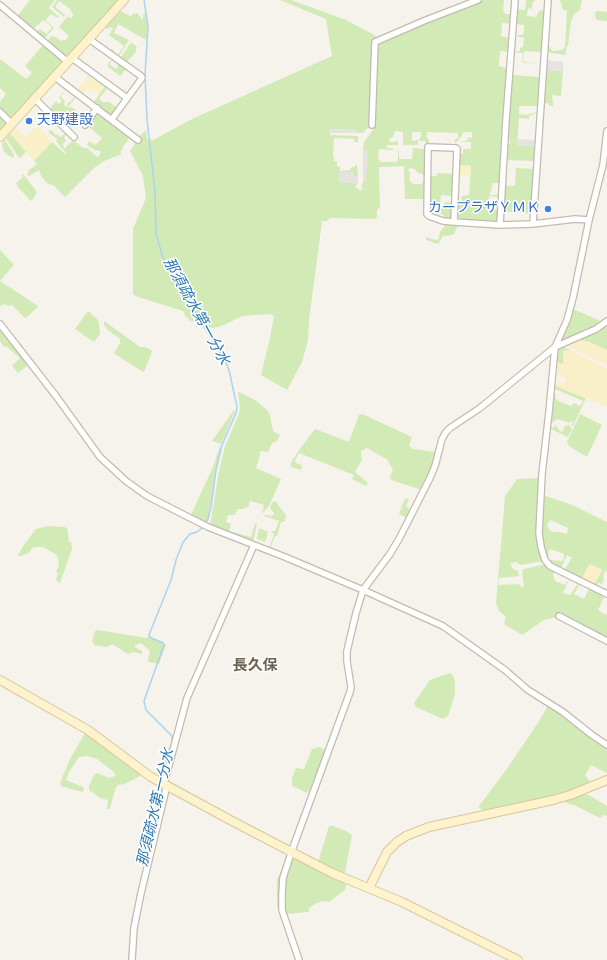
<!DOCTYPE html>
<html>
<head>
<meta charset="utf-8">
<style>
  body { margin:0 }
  canvas { display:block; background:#f6f3ec }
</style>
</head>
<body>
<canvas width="607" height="960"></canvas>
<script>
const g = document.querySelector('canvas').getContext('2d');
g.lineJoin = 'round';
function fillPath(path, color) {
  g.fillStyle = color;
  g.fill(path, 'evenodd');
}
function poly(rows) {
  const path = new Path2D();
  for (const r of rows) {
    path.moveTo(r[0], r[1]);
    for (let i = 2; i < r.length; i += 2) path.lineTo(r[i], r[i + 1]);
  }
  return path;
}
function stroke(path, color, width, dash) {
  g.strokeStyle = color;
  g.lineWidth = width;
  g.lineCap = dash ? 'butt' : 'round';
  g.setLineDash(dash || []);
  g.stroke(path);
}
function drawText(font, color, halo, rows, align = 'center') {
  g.font = font + ' Overpass,"Noto Sans JP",sans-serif';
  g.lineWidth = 3;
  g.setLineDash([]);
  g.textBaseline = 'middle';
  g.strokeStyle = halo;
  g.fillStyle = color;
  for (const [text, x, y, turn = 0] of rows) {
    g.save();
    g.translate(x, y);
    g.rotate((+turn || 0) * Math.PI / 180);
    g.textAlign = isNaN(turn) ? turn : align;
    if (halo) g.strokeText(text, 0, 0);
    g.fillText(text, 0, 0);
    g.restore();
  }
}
fillPath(poly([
  [30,0,55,0,49,7,51,10,59,17,58,18,51,14,45,20,54,28,44,39,36,33,40,29,47,34,52,27,43,20,33,29,18,17,19,14],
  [57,0,120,0,0,133,0,102,6,94,0,88,0,59,26,79,32,73,25,66,43,45,48,43,48,40,51,36,56,37,61,41,63,40,66,40,69,36,59,27,67,17,72,18,73,15,70,9,59,1,55,7,65,15,64,17,52,7],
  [280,0,291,0,346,20,378,37,472,0,504,0,503,10,505,14,512,14,511,24,502,23,501,36,510,38,509,52,500,51,499,66,510,69,513,75,539,77,538,106,519,106,519,114,525,115,537,112,537,113,529,116,529,119,519,118,517,145,535,146,534,161,505,160,506,144,510,144,510,139,506,138,501,183,493,183,490,193,490,195,499,195,500,197,489,196,488,212,490,212,491,209,499,209,498,221,497,222,456,220,457,201,461,201,462,196,469,195,471,166,458,165,458,154,463,154,463,149,470,149,471,152,471,142,459,142,468,140,468,138,465,137,472,138,472,132,463,132,463,134,455,144,455,139,458,138,458,133,427,132,427,138,429,139,429,145,426,144,425,141,419,141,420,137,421,137,421,132,412,132,412,140,413,141,418,140,418,145,403,145,403,132,395,131,393,137,390,138,389,141,390,142,395,142,398,140,398,145,387,145,387,148,393,148,393,150,379,149,378,158,381,162,396,162,398,160,398,151,399,150,399,157,400,159,412,159,413,148,426,149,425,196,423,199,405,199,404,166,379,167,380,208,377,210,377,217,375,219,330,218,327,221,322,221,309,320,308,340,302,362,287,390,261,375,270,338,274,316,270,314,243,316,219,327,212,328,191,321,185,316,183,311,135,296,133,294,133,229,146,198,143,176,130,151,137,141,134,135,135,134,140,136,146,130,147,139,153,140,192,119,332,56,326,19],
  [376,50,375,127,364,142,363,150,367,151,367,169,364,171,366,182,363,182,361,186,363,188,360,191,355,186,358,183,339,183,354,172,354,176,358,176,357,165,355,165,355,167,352,167,350,170,340,171,340,167,337,166,337,161,334,161,334,157,333,157,334,138,355,139,354,142,358,142,358,136,330,135,330,129,358,130,358,133,363,133,371,124],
  [410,168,415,169,417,172,422,174,424,177,423,183,421,184,413,184,409,180,410,174,408,170],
  [526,0,536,0,533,2,532,9,528,8,527,16,536,17,538,13,541,10,545,12,544,21,542,52,524,51,523,61,540,64,522,62,523,53,512,52,520,51,520,48,523,47,524,38,518,37,518,35,522,35,524,32,524,25,515,24,516,9,525,10],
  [559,0,582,0,580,10,574,14,571,21,568,46,567,46,565,55,546,52,548,45,553,51,562,50,565,47,567,11,562,9,561,2],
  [121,11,132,17,132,14,137,13,143,20,143,15,145,12,148,32,146,40,118,24,114,33,129,40,118,58,108,51,112,49,118,55,124,46,109,35,113,28,111,27,107,29,105,27],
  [597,11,607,12,607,21,597,20,595,17,595,13],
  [131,42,137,47,135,53,126,63,120,59],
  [112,58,110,65,116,69,120,63,127,68,120,76,107,66],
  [545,70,563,71,561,96,552,95,553,106,549,106,549,103,542,103],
  [106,85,108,87,99,99,103,102,109,102,118,108,113,115,111,115,93,103],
  [66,88,61,97,65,101,64,105,67,107,68,102,69,103,76,95,77,96,68,107,70,108,71,107,76,110,75,113,82,119,87,114,89,116,84,123,67,110,60,120,49,110,56,101,59,104,62,100,59,98],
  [97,111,131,136,122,148,123,149,120,152,122,154,104,161,94,168,65,197,53,185,48,184,41,176,39,170,29,176,27,175,29,170,37,164,34,161,52,142,65,154,66,153,56,141,57,139,48,132,51,130,56,135,57,134,61,137,66,132,68,133,64,137,66,141,63,144,64,149,73,140,83,148,87,148,96,156,98,157,101,152,97,150,96,151,87,145,89,141,96,145,102,138,87,125],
  [10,133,26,152,20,158,19,158,6,138],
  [3,140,5,140,14,155,14,157,12,158,4,152,2,145],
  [516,168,534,169,531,214,503,211,504,186,515,186],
  [437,173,454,174,454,196,441,195,440,204,429,202,429,176,437,176],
  [23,174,37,192,32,201,30,200,18,187,16,183,23,177,22,175],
  [445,202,453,203,453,220,444,220,444,215,441,214,441,209],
  [446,224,458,225,454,234,447,236,443,236,438,244,426,240,426,237,436,240,438,240,440,232],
  [0,250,14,265,0,281],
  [0,281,38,306,37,308,26,318,24,317,12,305,8,306,5,304,0,306],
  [571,308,607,324,607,350,589,342,560,344,561,329],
  [88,311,97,319,99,323,100,334,94,342,75,329],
  [104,321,140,347,146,347,152,351,151,354,144,372,143,372,115,354,114,353,120,343,120,339,108,330,104,325],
  [0,322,30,364,18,373,12,366,20,358,7,347,3,346,0,341],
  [562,346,570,350,568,351,565,350,564,362,562,365,556,360,557,349],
  [553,385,586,398,573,426,571,426,574,419,570,423,557,419,552,423,549,423,552,393,556,394,555,397,558,401,571,406,574,403,580,406,583,401,553,388],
  [238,392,239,392,255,400,267,410,270,415,273,431,280,435,276,442,272,443,268,452,261,451,256,468,281,479,269,506,262,514,264,505,250,501,248,507,243,509,237,509,235,515,228,515,226,522,231,524,229,531,251,537,255,523,257,524,253,542,210,526,219,471,225,446,239,414,240,408],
  [234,410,235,411,234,414,221,444,212,441],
  [362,414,412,437,409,446,413,449,436,452,437,454,434,465,421,489,419,489,391,480,390,477,393,469,390,465,388,460,367,448,361,451,362,460,355,472,368,483,366,486,352,479,354,475,299,453,295,461,296,463,301,465,302,468,301,470,291,467,291,463,297,453,315,429,349,442,359,415],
  [580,414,602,425,587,457,569,446,567,442],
  [555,424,559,430,562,432,565,426,569,425,572,429,568,437,549,428,550,427,554,428],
  [220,446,221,447,215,475,210,508,208,519,205,524,190,517,213,467],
  [539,478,540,494,572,505,607,522,607,572,605,571,603,576,604,579,602,584,598,583,596,587,593,586,598,576,589,565,581,580,564,570,572,558,567,555,561,569,553,566,549,561,550,560,563,561,564,556,564,554,550,549,548,552,549,556,546,557,544,561,521,565,518,564,517,562,511,563,511,565,512,568,518,571,519,576,499,578,498,585,519,584,521,587,524,587,522,571,524,569,546,564,555,570,553,575,555,581,565,585,570,577,563,593,570,595,579,582,580,583,574,594,584,599,590,587,605,595,598,610,606,615,607,613,607,640,563,616,544,620,522,635,504,624,506,617,499,611,496,603,505,496,517,479],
  [550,520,568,528,567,534,560,532,553,532,549,529,547,525],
  [405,498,409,500,406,506,410,510,407,518,399,514],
  [273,501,277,502,278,505,286,515,285,521,281,522,277,536,275,536,270,549,267,547,267,546,270,546,274,534,271,532,276,530,279,521,264,516,265,515,272,516,273,515,274,513,270,508],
  [49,526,64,527,67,528,69,542,71,542,72,547,72,549,60,583,56,580,58,573,56,571,59,566,57,555,43,547,37,547,32,548,30,552,22,556,18,556,23,546,36,529],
  [259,528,268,532,265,542,257,539],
  [98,630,146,638,149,636,163,642,166,645,159,664,149,662,148,660,150,651,141,643,135,645,135,647,142,651,142,654,133,652,128,654,112,644,107,647,94,645,92,641,95,631],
  [450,673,453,675,455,682,455,694,448,716,443,719,416,707,414,703,430,680],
  [550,705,607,745,607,773,591,765,585,776,588,778,590,783,564,793,536,800,503,807,483,810,479,808,479,806,506,770,538,723,547,707],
  [85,733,140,773,140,776,125,784,118,785,115,790,110,809,107,809,108,800,100,798,89,790,89,786,94,775,97,773,109,778,115,776,114,772,97,759,87,756,79,757,69,772,66,780,83,787,84,790,82,792,61,786,60,783,70,759],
  [320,747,326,751,309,791,307,793,292,786,292,778,296,768,304,769,312,749],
  [584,794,589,795,607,806,607,816,604,815,600,818,574,805,566,803,565,800,566,797],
  [329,826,333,826,346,831,352,835,345,872,343,874,318,862],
  [293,856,347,883,345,890,329,902,322,901,315,904,309,908,309,912,286,914,280,911,277,907,277,879,281,871]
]), '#d2eab5');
fillPath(poly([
  [90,73,106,85,99,94,93,90,91,91,88,89,82,94,77,91],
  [37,125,52,142,34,161,10,133,15,128,26,137],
  [458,165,471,166,470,176,458,175],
  [578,339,589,342,607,350,607,365,566,345],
  [564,350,568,351,570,350,607,368,607,407,553,385,553,382,564,384,565,382,566,378,554,375,556,360,561,364,564,362,563,359],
  [591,564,603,570,593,586,581,580]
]), '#f9efc9');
fillPath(poly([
  [545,60,563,62,563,71,545,70],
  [329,129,358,130,358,133,329,133],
  [517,139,535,140,535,146,517,146],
  [363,150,367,150,366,182,363,182],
  [339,172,354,172,354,176,358,176,358,183,339,183]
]), '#e5e3e0');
stroke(poly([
  [144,0,148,26,145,75,147,119,155,192,156,234,165,264,225,360,229,370,237,407,236,413,222,445,216,470,211,507,208,519,205,524],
  [163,779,164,763,172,743,172,736,146,710,144,701,164,645,163,643,151,638,149,635,171,580,176,560,183,542,190,534,197,532,203,527],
  [157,814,163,787],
  [129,960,132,921,155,824]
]), '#a9d4f2', 1.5);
const street = poly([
  [0,5,68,62],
  [89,39,141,76,142,78,112,119],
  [72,58,127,98],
  [55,77,138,140],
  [35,99,74,137],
  [0,112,12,124],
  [85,125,97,108],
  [372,125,375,42,426,20,478,0],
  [454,222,457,149,456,148,428,147,427,214,429,216,443,221,454,222,500,225,533,224,575,219,589,220],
  [533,224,548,0],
  [500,225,506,120,515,0],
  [0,324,56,396,100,457,126,481,147,496,208,527,285,557,363,590,443,626,505,670,528,690,563,712,592,735,607,745],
  [555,347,549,412,542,474,539,533,541,547,545,560,550,566,607,594],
  [555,347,596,329,607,321],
  [559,616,607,641],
  [164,784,187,698,254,545],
  [132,960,134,928,141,893,167,785],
  [299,960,282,910,282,895,283,878,291,853,350,692,351,687,347,661,347,651,356,613,363,590,390,554,399,539,430,478,435,466,442,439,446,432,450,428,480,408,555,347,567,320,573,298,589,220,603,165,607,131]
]);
const secondary = poly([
  [0,137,124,0],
  [0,680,88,730,151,777,232,821,332,873,402,902,518,960],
  [369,888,387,852,397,842,406,836,429,827,553,800,570,795,607,780]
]);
stroke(street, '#c2bbae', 8);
stroke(secondary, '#d6c79b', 10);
stroke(street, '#fff', 5.5);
stroke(secondary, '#fff3cd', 8);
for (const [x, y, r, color] of [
  [29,121,4,"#3f7fe0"],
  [548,209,4,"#3f7fe0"]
]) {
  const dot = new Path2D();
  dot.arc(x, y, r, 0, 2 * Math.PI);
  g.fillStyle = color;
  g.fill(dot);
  stroke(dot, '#fff', 1.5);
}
drawText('14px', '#366cbe', '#fff', [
  ["天野建設",37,121],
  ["カープラザＹＭＫ",540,209,"right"]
], 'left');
drawText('italic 15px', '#2e7ab2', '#fff', [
  ["那須疏水第一分水",195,312,61],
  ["那須疏水第一分水",157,808,-77]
]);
drawText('bold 15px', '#6e6250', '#fff', [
  ["長久保",255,667]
]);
</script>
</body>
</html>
